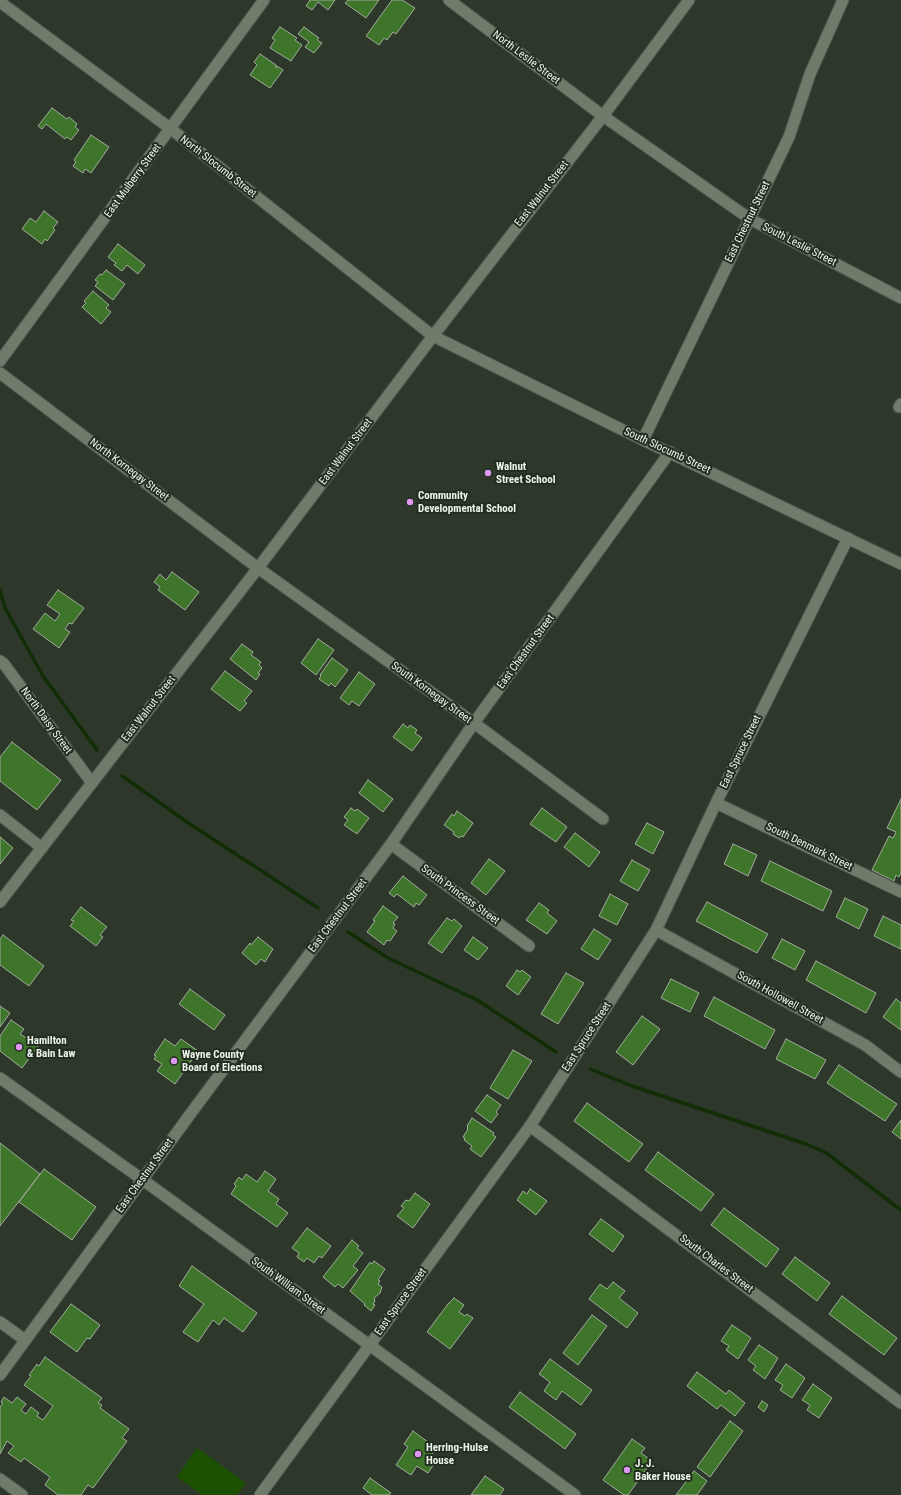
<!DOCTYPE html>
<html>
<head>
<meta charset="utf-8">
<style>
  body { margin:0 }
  canvas { display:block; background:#2d382a }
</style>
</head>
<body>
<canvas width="901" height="1495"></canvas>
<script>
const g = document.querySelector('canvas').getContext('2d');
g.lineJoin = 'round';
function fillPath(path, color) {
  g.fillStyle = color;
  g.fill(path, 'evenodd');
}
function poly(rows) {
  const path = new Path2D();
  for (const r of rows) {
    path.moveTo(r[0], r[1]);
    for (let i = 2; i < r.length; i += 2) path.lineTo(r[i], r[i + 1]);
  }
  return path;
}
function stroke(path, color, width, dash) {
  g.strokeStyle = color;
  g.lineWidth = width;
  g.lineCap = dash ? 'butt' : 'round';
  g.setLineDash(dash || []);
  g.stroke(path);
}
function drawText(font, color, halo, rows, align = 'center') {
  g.font = font + ' "Roboto Condensed",sans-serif';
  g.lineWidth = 4;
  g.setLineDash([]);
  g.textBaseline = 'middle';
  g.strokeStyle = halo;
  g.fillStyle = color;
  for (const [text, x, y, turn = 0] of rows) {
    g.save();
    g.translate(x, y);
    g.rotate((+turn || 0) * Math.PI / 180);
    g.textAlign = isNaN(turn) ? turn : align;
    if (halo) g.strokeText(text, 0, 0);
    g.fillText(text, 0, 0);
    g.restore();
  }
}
fillPath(poly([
  [197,1448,246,1483,237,1495,202,1495,177,1477]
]), '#1b5100');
stroke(poly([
  [0,590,5,608,43,676,97,750],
  [122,776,190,824,318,908],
  [348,932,388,958,477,1000,556,1052],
  [590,1069,632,1086,806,1144,825,1152,901,1210]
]), '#102d05', 3.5);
const building = poly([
  [310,0,335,0,328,10,318,2,312,10,306,6,310,0],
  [348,0,379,0,366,18,345,3,348,0],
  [392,0,402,0,415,8,396,34,393,32,387,40,384,38,379,45,366,36,392,0],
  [280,27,297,38,295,40,302,45,291,61,270,48,275,40,272,38,280,27],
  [304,27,319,38,317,40,322,43,314,53,305,47,309,42,298,34,304,27],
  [260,54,276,65,276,68,277,66,283,70,270,88,250,75,257,65,254,62,260,54],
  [52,108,67,119,69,117,77,124,75,127,79,130,71,140,67,137,65,139,46,124,42,129,38,126,52,108],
  [91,135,109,147,91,173,85,169,83,173,73,166,76,162,74,160,91,135],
  [44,211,58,222,53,228,55,230,47,241,45,239,42,244,22,229,30,218,36,222,44,211],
  [118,244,145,265,138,274,127,265,122,271,114,265,116,263,108,257,118,244],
  [106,270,125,284,113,300,95,286,98,282,95,280,100,274,102,275,106,270],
  [93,291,109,305,106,308,111,312,101,324,82,307,86,303,84,301,93,291],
  [172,572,199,592,185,610,158,590,160,587,154,582,160,574,166,580,172,572],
  [58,590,84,608,72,624,69,623,65,629,70,632,59,648,33,629,45,613,55,621,60,614,47,605,58,590],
  [318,639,334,650,316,675,301,663,318,639],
  [242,644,253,652,251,655,261,662,259,665,262,668,258,673,260,674,256,680,230,659,242,644],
  [332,658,348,670,335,687,331,683,329,686,319,679,321,676,320,675,332,658],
  [225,671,252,691,244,701,247,703,240,711,211,689,225,671],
  [359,672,375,684,359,706,352,701,349,705,340,698,359,672],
  [403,724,408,728,410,725,417,730,415,733,422,738,412,751,393,737,403,724],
  [12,742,61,780,37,810,0,781,0,757,12,742],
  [368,780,393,799,383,812,359,793,368,780],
  [901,799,901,873,899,877,896,875,894,881,872,870,889,836,893,838,896,832,887,828,901,799],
  [351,808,355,811,357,809,369,818,357,834,344,825,348,820,344,817,351,808],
  [542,808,567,827,556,842,530,824,542,808],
  [457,811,473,823,463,837,461,836,459,838,453,834,454,832,444,825,452,814,454,816,457,811],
  [647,823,664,832,653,854,635,844,647,823],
  [575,833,600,852,589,867,564,847,575,833],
  [0,837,13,848,0,864,0,837],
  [733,844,757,855,748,876,724,864,733,844],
  [489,859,505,871,486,895,471,883,489,859],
  [632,860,650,870,638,891,620,881,632,860],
  [770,861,832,891,823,911,761,881,770,861],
  [403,876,427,895,419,905,416,903,414,907,397,894,394,897,389,893,403,876],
  [610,894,628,904,617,925,599,916,610,894],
  [845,898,868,909,859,929,836,917,845,898],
  [707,902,768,934,757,953,696,921,707,902],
  [539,903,549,910,547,913,557,921,547,934,526,920,539,903],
  [383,906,398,917,393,923,395,924,393,928,397,931,390,941,387,940,384,945,367,932,375,921,373,920,383,906],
  [81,907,107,927,100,935,103,937,96,946,70,926,74,921,71,920,81,907],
  [883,916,901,925,901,949,874,936,883,916],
  [447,918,452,921,454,919,462,926,442,953,428,943,447,918],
  [594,929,611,940,598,960,581,949,594,929],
  [3,935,44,966,29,986,0,965,0,939,3,935],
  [258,937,273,949,265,962,261,959,256,965,242,953,250,943,251,945,258,937],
  [473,937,488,948,478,960,464,950,473,937],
  [782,939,805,951,795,970,772,958,782,939],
  [816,961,876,993,866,1013,806,980,816,961],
  [517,970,520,972,522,970,531,977,518,995,506,986,517,970],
  [566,973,584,983,558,1024,541,1014,566,973],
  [671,979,699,993,690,1012,661,998,671,979],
  [190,989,225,1015,214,1030,179,1004,190,989],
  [714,997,775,1030,765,1049,704,1016,714,997],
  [896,999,901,1003,901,1030,883,1017,896,999],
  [0,1006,10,1013,0,1027,0,1006],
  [642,1016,660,1029,633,1065,616,1052,642,1016],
  [11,1020,24,1029,20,1034,28,1039,31,1035,41,1042,22,1068,0,1051,0,1036,11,1020],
  [165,1039,175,1046,181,1039,198,1051,175,1084,157,1071,162,1064,154,1059,156,1056,154,1055,165,1039],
  [786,1039,826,1060,815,1079,776,1059,786,1039],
  [513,1050,532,1061,508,1099,490,1088,513,1050],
  [839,1065,897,1104,885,1121,827,1083,839,1065],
  [487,1095,501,1105,496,1112,498,1114,491,1123,475,1111,487,1095],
  [587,1103,643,1144,629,1162,574,1121,587,1103],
  [472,1118,494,1133,493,1135,496,1137,481,1157,470,1149,472,1146,464,1140,465,1138,463,1137,468,1129,467,1128,468,1127,467,1126,472,1118],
  [901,1120,901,1139,892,1132,901,1120],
  [0,1143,40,1174,0,1226,0,1143],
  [658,1152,714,1194,701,1211,645,1170,658,1152],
  [44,1169,96,1207,72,1240,19,1202,44,1169],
  [265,1171,276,1179,268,1191,279,1199,276,1204,288,1213,277,1227,231,1194,236,1186,234,1184,239,1177,242,1180,246,1174,257,1182,265,1171],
  [530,1189,547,1201,536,1215,517,1200,523,1191,527,1194,530,1189],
  [415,1193,430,1204,413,1228,397,1216,404,1208,401,1206,406,1200,409,1201,415,1193],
  [724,1208,779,1249,766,1267,711,1225,724,1208],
  [601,1219,624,1236,613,1252,589,1234,601,1219],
  [307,1228,331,1246,322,1258,319,1256,314,1263,307,1258,304,1262,297,1257,299,1253,292,1248,307,1228],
  [352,1240,359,1246,357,1248,363,1253,353,1266,358,1270,343,1288,338,1284,335,1287,323,1277,352,1240],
  [795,1257,830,1283,817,1301,782,1274,795,1257],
  [374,1261,385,1269,378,1280,380,1281,378,1284,382,1287,380,1293,374,1298,375,1301,373,1304,375,1305,371,1311,364,1305,365,1304,350,1291,370,1262,372,1264,374,1261],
  [192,1266,257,1313,243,1332,224,1318,219,1325,213,1320,198,1342,183,1332,204,1304,179,1286,192,1266],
  [613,1282,625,1291,619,1298,638,1313,627,1328,589,1299,600,1284,607,1289,613,1282],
  [842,1296,897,1338,884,1355,829,1314,842,1296],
  [454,1298,464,1305,459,1312,465,1316,467,1314,473,1318,450,1349,427,1332,448,1304,454,1298],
  [71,1304,100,1325,90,1339,87,1338,77,1352,50,1332,71,1304],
  [592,1315,607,1326,578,1365,563,1353,592,1315],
  [732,1325,751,1338,738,1359,726,1350,729,1346,721,1341,732,1325],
  [759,1345,778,1358,765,1379,753,1370,756,1366,748,1360,759,1345],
  [45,1357,102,1398,98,1403,102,1405,100,1408,129,1429,122,1438,127,1441,93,1488,88,1485,81,1495,58,1495,45,1485,50,1477,24,1458,21,1462,8,1453,14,1446,7,1441,0,1454,0,1407,3,1403,1,1402,4,1397,12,1403,17,1397,26,1404,21,1410,26,1414,31,1407,39,1413,37,1416,43,1420,53,1406,24,1385,31,1376,29,1375,37,1364,39,1366,45,1357],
  [550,1359,592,1390,581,1405,562,1391,556,1400,544,1391,550,1382,539,1374,550,1359],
  [786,1364,805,1378,792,1398,780,1390,783,1385,775,1380,786,1364],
  [697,1372,726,1394,729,1390,745,1403,735,1416,721,1405,717,1409,687,1386,697,1372],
  [813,1384,832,1398,819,1418,807,1410,810,1405,802,1400,813,1384],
  [520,1392,576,1434,565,1449,509,1407,520,1392],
  [762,1401,768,1405,764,1412,758,1407,762,1401],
  [730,1421,743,1431,710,1477,697,1467,730,1421],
  [413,1431,436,1448,428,1460,434,1464,428,1473,417,1466,411,1475,396,1465,408,1447,404,1444,413,1431],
  [632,1439,645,1448,641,1453,652,1461,628,1495,624,1495,603,1480,632,1439],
  [694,1471,707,1481,697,1495,676,1495,694,1471],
  [485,1476,504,1489,500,1495,471,1495,485,1476],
  [370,1478,391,1493,389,1495,372,1495,363,1488,370,1478]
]);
fillPath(building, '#3e752a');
stroke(building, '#9fac9b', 1);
const minor = poly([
  [449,0,603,116,750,219,901,298],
  [0,361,264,0],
  [0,373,258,568,474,723,603,819],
  [899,407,901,404],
  [643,440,789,137,810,74,843,0],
  [0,661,4,664,92,783],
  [716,803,901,892],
  [0,815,42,848],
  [391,844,529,946],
  [656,930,865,1045,901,1072],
  [530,1126,901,1403],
  [0,1322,25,1340],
  [0,1375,194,1109,391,844,474,723,670,452],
  [260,1495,530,1126,656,930,716,803,848,538]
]);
const tertiary = poly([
  [0,2,171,129,433,336,643,440,901,564],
  [0,902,258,568,433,336,603,116,689,0],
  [0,1078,143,1180,575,1495],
  [0,1479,22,1495]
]);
stroke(minor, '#4d564a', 13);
stroke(tertiary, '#4d564a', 13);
stroke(minor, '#6f7b6b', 11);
stroke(tertiary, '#6f7b6b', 11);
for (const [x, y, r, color] of [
  [488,473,4,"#de98f2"],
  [410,502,4,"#de98f2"],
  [19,1047,4,"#de98f2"],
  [174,1061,4,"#de98f2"],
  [418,1454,4,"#de98f2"],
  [627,1470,4,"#de98f2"]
]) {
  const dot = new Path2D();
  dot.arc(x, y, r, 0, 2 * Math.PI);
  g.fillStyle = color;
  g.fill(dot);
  stroke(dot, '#232e20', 1.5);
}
drawText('11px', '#edf4eb', '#232e20', [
  ["North Leslie Street",526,58,37],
  ["North Slocumb Street",218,167,38],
  ["East Mulberry Street",133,181,-54],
  ["East Walnut Street",542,194,-52],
  ["East Chestnut Street",748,222,-64],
  ["South Leslie Street",799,245,27],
  ["South Slocumb Street",667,451,25],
  ["East Walnut Street",346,452,-53],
  ["North Kornegay Street",129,470,37],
  ["East Chestnut Street",526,652,-54],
  ["South Kornegay Street",431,693,36],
  ["East Walnut Street",149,709,-52],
  ["North Daisy Street",46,721,54],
  ["East Spruce Street",741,752,-64],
  ["South Denmark Street",809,847,26],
  ["South Princess Street",460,895,36],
  ["East Chestnut Street",338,916,-53],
  ["South Hollowell Street",780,998,29],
  ["East Spruce Street",587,1037,-57],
  ["East Chestnut Street",145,1176,-54],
  ["South Charles Street",716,1264,37],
  ["South William Street",288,1286,36],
  ["East Spruce Street",401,1302,-54]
]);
drawText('bold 11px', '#edf4eb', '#232e20', [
  ["Walnut",496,467],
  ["Street School",496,480],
  ["Community",418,496],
  ["Developmental School",418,509],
  ["Hamilton",27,1041],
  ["& Bain Law",27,1054],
  ["Wayne County",182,1055],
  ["Board of Elections",182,1068],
  ["Herring-Hulse",426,1448],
  ["House",426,1461],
  ["J. J.",635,1464],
  ["Baker House",635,1477]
], 'left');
</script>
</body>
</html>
